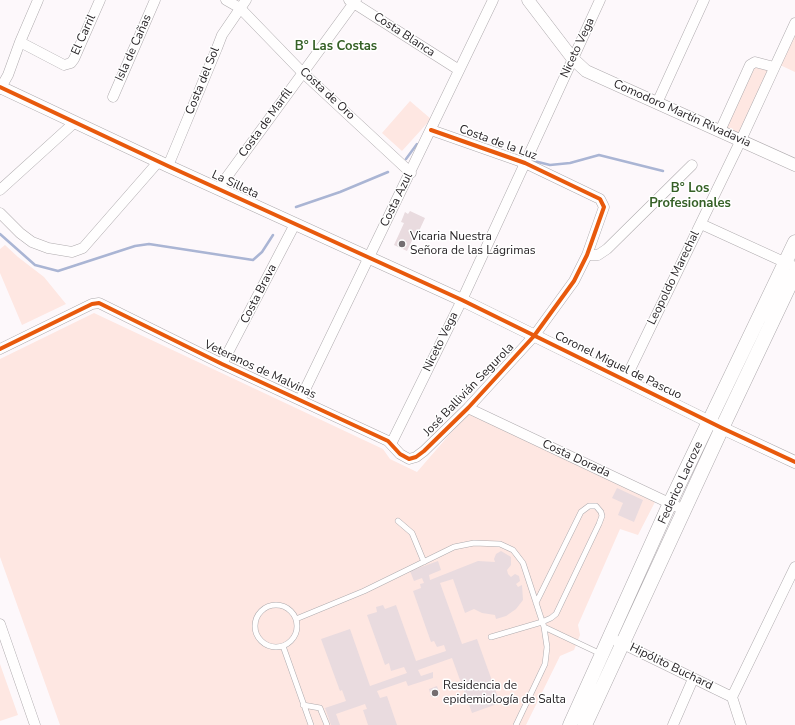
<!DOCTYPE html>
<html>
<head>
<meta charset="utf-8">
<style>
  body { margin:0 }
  canvas { display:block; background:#fdf8fb }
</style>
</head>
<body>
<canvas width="795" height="725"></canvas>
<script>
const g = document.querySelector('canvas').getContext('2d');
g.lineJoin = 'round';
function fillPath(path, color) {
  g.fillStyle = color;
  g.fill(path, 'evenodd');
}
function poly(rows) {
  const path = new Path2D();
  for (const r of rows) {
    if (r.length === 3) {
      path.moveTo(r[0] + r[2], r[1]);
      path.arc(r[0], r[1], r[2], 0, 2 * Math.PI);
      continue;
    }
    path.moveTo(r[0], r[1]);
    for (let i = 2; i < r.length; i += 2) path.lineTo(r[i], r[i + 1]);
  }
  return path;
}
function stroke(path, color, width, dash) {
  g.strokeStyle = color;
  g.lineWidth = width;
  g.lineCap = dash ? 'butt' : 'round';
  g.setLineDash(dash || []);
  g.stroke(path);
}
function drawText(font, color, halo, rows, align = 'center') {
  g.font = font + ' "Nunito Sans",sans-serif';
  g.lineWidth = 3;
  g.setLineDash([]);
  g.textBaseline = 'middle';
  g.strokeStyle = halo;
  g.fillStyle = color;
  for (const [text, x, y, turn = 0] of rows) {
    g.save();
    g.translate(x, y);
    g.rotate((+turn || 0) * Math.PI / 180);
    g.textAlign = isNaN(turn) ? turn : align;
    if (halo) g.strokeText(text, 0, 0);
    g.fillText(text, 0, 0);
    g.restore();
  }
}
fillPath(poly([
  [795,32,795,72,780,65],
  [754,66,771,69,740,139,722,130],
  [410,101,431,119,402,151,382,133],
  [5,245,18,257,44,277,66,304,22,325,0,273,0,249],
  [94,313,383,449,390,459,417,472,468,413,655,502,638,535,620,529,578,625,580,635,574,650,560,656,526,725,60,725,0,557,0,359],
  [0,664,18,715,0,721]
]), '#fee7e2');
stroke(poly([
  [406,159,417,144],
  [534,161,550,165,570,163,599,155,663,171],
  [296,207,340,192,388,172],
  [0,234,35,265,58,271,135,246,149,244,253,260,262,252,273,235]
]), '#aab5d4', 2.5);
fillPath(poly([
  [410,211,425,218,419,231,417,230,407,251,394,245,404,223,401,222,405,212,408,214],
  [617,488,643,500,634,522,618,515,623,503,612,498],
  [501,551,511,557,511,565,507,570,508,574,511,577,515,574,519,576,520,581,516,584,518,587,522,585,523,600,516,609,506,616,496,619,495,615,482,613,474,609,465,613,453,579,440,583,462,644,477,639,500,703,472,713,452,658,418,670,421,676,433,672,433,678,408,686,406,681,377,691,380,698,387,696,397,725,368,725,363,710,367,709,365,704,336,714,340,725,331,725,325,708,346,701,342,690,340,691,321,639,350,629,370,686,407,673,404,667,391,671,389,663,385,665,367,615,377,612,376,607,383,605,385,609,396,605,416,661,446,651,444,645,437,647,434,641,431,642,413,591,421,588,420,584,424,583,422,578,414,581,410,571,438,561,441,570,429,575,430,580,478,561,495,562,494,559,496,554],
  [437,686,440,695,431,697,429,689]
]), '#e9dbdf');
const service = poly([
  [398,521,412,533,424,562],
  [276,626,21],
  [296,619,364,591,454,547,474,543,500,544,513,550,523,563,544,627,547,647,545,664,516,725],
  [544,627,601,654],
  [491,637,542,622,551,618,556,614,599,524,602,516,601,512,596,506,589,506,581,512,536,603],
  [283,646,311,725],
  [303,705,320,708,327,725]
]);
const minor = poly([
  [226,0,240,8,300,70,411,173],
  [349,0,459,70],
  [20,42,64,65,71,63,74,59,100,0],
  [0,89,8,75,20,42,38,0],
  [113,97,155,0],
  [657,103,704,0],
  [720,131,750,65,755,62,774,67],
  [168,166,217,48,222,35,246,0],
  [218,189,356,0],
  [0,190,75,122],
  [0,213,20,233,32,242,48,248,72,252,83,248,159,161],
  [701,224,795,267],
  [587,255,598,255,607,249,692,165],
  [0,349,92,304,99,303,222,364,388,441,400,454,409,459,416,457,424,451,468,408,534,336,574,281,587,255,604,207,600,199,525,163,431,130],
  [222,364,295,224],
  [625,380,741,140,795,23],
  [300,400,493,0],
  [468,408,684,510],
  [391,444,462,300,600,0],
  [0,624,35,725],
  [617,641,732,697],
  [673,725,693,679],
  [741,725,732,697,795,567]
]);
const tertiary = poly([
  [528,0,573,59,586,71,795,165],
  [0,87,168,166,462,300,722,428,795,462]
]);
const secondary = poly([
  [570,725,670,503,795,242],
  [585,725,722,428,795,274]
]);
stroke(service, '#afabae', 6);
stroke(minor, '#afabae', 11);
stroke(tertiary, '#afabae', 13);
stroke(secondary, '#afabae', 15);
stroke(service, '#fffefe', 5);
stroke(minor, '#fffefe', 10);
stroke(tertiary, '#fffefe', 12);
stroke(secondary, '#fffefe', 14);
stroke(poly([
  [0,87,168,166,462,300,722,428,795,462],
  [0,349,92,304,99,303,222,364,388,441,400,454,409,459,416,457,424,451,468,408,534,336,574,281,587,255,604,207,600,199,525,163,431,130]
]), '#e8590c', 4);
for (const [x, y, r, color] of [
  [402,244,4,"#736e71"],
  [435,693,4,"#736e71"]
]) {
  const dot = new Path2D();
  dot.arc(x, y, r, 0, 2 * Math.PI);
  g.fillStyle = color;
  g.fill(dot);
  stroke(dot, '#fff', 1.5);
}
drawText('12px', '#282427', '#fff', [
  ["El Carril",84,35,-66],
  ["Costa Blanca",404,35,33],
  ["Isla de Cañas",134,48,-66],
  ["Niceto Vega",578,48,-65],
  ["Costa del Sol",203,81,-68],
  ["Costa de Oro",327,94,43],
  ["Comodoro Martín Rivadavia",682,114,24],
  ["Costa de Marfil",266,123,-54],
  ["Costa de la Luz",498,143,20],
  ["La Silleta",235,185,25],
  ["Costa Azul",397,200,-64],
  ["Leopoldo Marechal",674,278,-64],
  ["Costa Brava",259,294,-63],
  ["Niceto Vega",441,342,-64],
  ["Coronel Miguel de Pascuo",618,366,26],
  ["Veteranos de Malvinas",260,370,25],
  ["José Ballivián Segurola",469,390,-46],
  ["Costa Dorada",576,459,25],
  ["Federico Lacroze",681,483,-65],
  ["Hipólito Buchard",671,667,26]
]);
drawText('12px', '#282427', '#fff', [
  ["Vicaria Nuestra",410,237],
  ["Señora de las Lágrimas",410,251],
  ["Residencia de",443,686],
  ["epidemiología de Salta",443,700]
], 'left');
drawText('bold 13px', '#356026', '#fff', [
  ["B° Las Costas",336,47],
  ["B° Los",690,189],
  ["Profesionales",690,204]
]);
</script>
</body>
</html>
